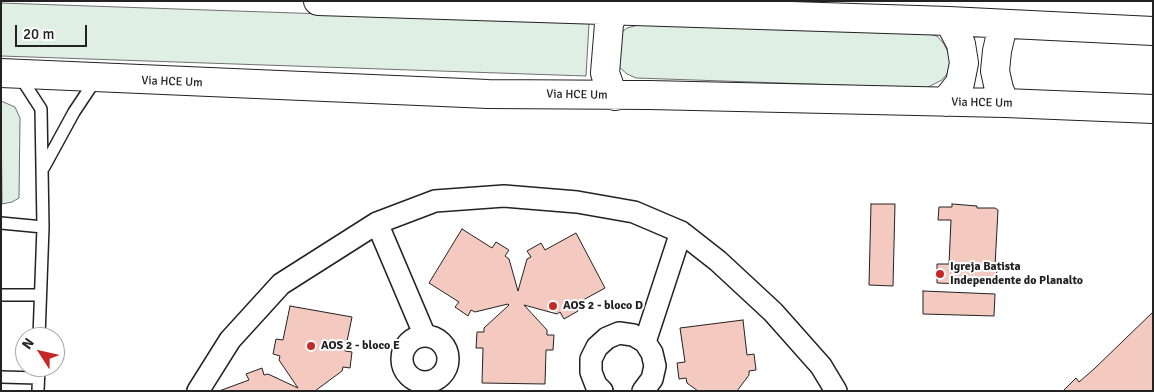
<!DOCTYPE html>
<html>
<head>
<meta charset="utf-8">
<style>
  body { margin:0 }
  #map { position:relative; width:1154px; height:392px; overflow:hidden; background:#fff; font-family:Signika,sans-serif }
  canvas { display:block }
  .frame { position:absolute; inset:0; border:2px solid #222; pointer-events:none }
  .north { position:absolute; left:15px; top:327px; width:50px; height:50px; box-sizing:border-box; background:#fff; border:1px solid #a7a7a7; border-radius:50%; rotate:305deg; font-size:14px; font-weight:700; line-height:20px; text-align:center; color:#222 }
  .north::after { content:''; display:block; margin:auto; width:18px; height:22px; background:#c62828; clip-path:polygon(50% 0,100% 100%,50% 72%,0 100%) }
  .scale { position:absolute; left:15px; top:25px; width:72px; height:22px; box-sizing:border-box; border:2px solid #222; border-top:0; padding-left:6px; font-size:15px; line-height:18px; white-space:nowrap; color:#222; -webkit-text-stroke:4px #fff; paint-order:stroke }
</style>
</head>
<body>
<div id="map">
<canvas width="1154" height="392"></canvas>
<div class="frame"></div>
<div class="north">N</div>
<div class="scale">20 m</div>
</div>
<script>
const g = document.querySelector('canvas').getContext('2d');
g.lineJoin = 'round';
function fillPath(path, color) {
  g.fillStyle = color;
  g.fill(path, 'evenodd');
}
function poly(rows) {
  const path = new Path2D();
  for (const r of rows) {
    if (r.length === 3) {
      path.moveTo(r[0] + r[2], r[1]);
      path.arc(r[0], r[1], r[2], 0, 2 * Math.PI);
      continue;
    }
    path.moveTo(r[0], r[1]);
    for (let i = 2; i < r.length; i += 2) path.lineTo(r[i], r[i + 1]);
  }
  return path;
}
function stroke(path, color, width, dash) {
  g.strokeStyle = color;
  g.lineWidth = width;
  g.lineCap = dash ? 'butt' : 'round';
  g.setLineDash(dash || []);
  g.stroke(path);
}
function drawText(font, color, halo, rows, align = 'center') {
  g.font = font + ' Signika,sans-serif';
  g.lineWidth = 4;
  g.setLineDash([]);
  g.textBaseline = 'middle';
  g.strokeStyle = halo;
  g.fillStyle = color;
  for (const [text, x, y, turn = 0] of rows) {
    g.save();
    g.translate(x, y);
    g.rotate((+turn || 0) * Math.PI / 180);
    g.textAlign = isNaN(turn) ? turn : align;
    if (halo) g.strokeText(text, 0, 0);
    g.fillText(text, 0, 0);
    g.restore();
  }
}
const green = poly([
  [1,3,589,23,586,76,1,56,1,3],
  [638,25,929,34,937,36,944,44,949,54,950,65,947,74,942,80,926,88,636,78,627,74,618,66,619,34,627,28,638,25],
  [1,101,15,107,20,118,19,198,12,202,2,204,1,101]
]);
fillPath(green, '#e0efe3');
stroke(green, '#6f6f6f', 1);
const building = poly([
  [871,204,895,204,893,286,869,285,871,204],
  [952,204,977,206,977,208,995,208,998,210,995,266,997,266,996,285,937,283,937,264,949,264,951,220,938,220,939,207,952,207,952,204],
  [462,229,492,248,496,242,509,250,505,256,509,259,518,291,527,259,531,257,527,251,541,243,545,250,576,233,605,288,574,305,578,311,564,319,560,312,557,314,524,305,547,330,547,335,554,335,553,350,546,350,545,384,482,383,483,348,476,348,477,332,484,332,484,328,509,305,508,304,475,312,471,310,468,316,455,307,459,302,429,283,462,229],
  [923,291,995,294,994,316,923,314,923,291],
  [290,306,352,317,345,351,352,352,350,368,343,367,342,371,315,391,219,391,249,380,246,374,262,368,264,375,268,374,298,388,279,360,280,356,273,354,276,339,283,340,290,306],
  [1153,312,1153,391,1063,391,1076,378,1079,382,1094,369,1153,312],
  [743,320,747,355,754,354,756,370,749,371,749,375,737,391,698,391,687,383,686,378,679,379,677,363,685,362,680,328,743,320]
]);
fillPath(building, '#f3c9c0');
stroke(building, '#222', 1);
const lane = poly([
  [19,75,41,109,43,227,39,337],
  [44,167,74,112,96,79],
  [1,223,43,227],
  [1,295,40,295],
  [1,377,38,378],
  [38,391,39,367]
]);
const street = poly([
  [377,223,425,336],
  [425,359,23],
  [645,342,681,232],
  [198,391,230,340,281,284,377,223,435,201,504,196,577,202,634,212,681,232,718,261,773,312,821,366,836,391],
  [602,391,596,385,591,372,591,359,597,347,607,338,619,333,633,335,645,342,652,353,655,366,652,379,643,391]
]);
const secondary = poly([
  [318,1,949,21,1153,31],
  [614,11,609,24,605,73,611,90,615,96],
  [1003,25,997,51,995,71,999,89,1005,103],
  [1,73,488,94,649,95,1005,103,1153,109],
  [945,102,960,83,964,63,961,44,949,21]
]);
stroke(lane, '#222', 14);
stroke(street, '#222', 24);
stroke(secondary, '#222', 30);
stroke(lane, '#fff', 11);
stroke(street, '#fff', 21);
stroke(secondary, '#fff', 28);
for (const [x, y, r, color] of [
  [940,274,5,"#c62828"],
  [553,306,5,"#c62828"],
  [311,346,5,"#c62828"]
]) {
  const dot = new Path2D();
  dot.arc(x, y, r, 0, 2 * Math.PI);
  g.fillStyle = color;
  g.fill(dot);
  stroke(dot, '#fff', 2);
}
drawText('12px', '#222', '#fff', [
  ["Via HCE Um",172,82,2],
  ["Via HCE Um",577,95,1],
  ["Via HCE Um",982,103,1]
]);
drawText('bold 12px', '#222', '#fff', [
  ["Igreja Batista",950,267],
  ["Independente do Planalto",950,281],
  ["AOS 2 - bloco D",563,306],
  ["AOS 2 - bloco E",321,346]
], 'left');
</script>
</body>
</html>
